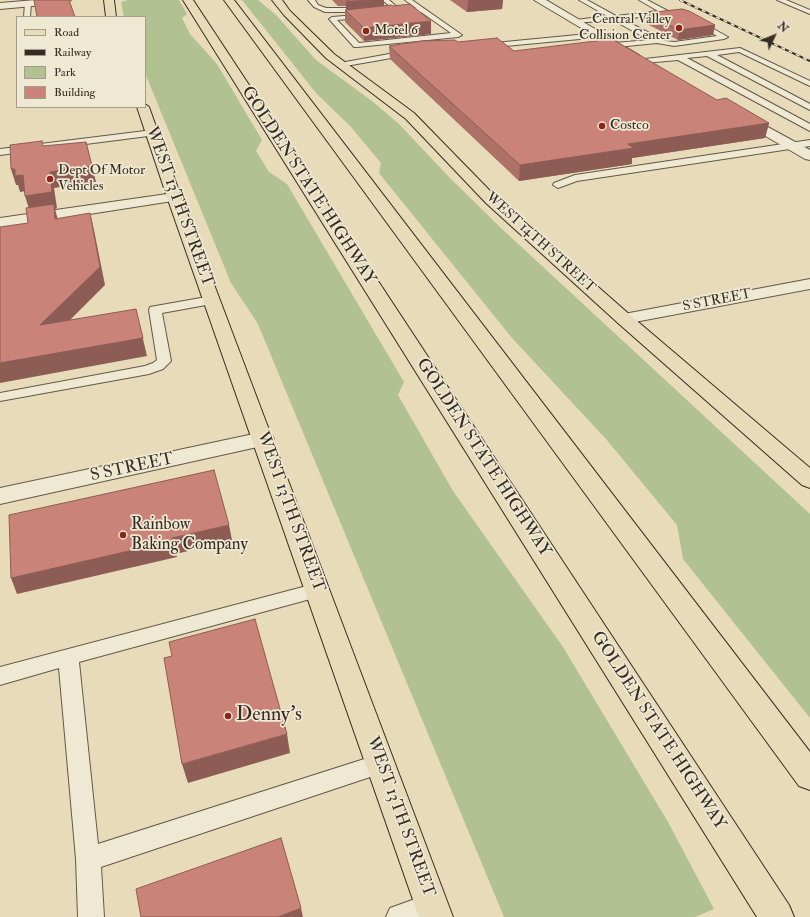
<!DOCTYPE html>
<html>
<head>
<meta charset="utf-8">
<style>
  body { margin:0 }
  #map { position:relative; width:810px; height:917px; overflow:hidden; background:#e7dbb9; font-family:"IM FELL Double Pica",serif }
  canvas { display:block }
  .legend { position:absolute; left:16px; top:16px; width:130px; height:92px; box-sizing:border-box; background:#efe8d2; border:1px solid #a59d8c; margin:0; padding:5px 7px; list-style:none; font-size:12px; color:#362c23 }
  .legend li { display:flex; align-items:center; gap:8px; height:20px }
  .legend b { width:20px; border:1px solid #a59d8c }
  .north { position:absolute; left:754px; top:16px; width:40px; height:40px; -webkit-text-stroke:3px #efe8d2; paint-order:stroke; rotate:46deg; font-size:11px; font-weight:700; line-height:16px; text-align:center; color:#362c23 }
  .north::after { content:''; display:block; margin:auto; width:14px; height:18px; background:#362c23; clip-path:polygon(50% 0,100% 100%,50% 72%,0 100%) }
</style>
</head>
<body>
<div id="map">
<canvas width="810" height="917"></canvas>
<ul class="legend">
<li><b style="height:5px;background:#e7dbb9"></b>Road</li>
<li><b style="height:5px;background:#362c23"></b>Railway</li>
<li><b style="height:11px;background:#b2c191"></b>Park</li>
<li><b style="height:11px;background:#c98378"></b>Building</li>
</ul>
<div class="north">N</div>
</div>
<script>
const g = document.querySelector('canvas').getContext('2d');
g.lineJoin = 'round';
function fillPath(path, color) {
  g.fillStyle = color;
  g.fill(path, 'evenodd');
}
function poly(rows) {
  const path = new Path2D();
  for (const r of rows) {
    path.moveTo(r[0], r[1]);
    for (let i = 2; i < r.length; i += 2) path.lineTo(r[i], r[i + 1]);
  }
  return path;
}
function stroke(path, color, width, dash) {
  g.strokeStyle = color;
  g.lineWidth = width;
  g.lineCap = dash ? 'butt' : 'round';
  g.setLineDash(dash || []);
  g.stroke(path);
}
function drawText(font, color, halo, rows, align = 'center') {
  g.font = font + ' "IM FELL Double Pica",serif';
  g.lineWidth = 3.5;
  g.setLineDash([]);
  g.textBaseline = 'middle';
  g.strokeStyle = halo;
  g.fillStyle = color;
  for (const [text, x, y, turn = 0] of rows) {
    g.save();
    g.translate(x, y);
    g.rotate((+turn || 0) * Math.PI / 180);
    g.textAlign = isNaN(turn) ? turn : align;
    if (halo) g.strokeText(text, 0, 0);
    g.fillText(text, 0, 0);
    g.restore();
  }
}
fillPath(poly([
  [128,0,179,0,187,14,182,18,190,34,217,64,262,140,256,151,269,172,287,184,404,382,398,395,453,491,563,647,668,822,714,909,695,917,504,917,258,324,231,283,145,73,145,17,124,17,121,2],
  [242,0,258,0,276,15,316,60,372,101,399,124,450,178,501,228,810,514,810,718,683,559,677,525,606,439,512,338,379,173,381,163,351,127,316,93]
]), '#b2c191');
const service = poly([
  [308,0,315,0,318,5,326,8,347,8,350,10,347,12,325,12,314,7,308,0],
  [382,0,389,0,396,6,391,7,382,0],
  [405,0,412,0,462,35,458,37,357,47,354,47,329,19,332,17,369,14,370,15,367,17,337,20,359,43,451,33,421,12,394,13,393,12,396,10,416,8,405,0],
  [579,0,587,0,616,16,658,11,639,0,647,0,668,11,692,17,728,37,724,39,674,46,657,43,617,47,613,45,614,43,649,40,613,20,574,23,572,22,576,20,607,16,579,0],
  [666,14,688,19,717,36,674,42,665,41,622,19,666,14],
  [777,0,786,0,810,10,810,14,777,0],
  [28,1,31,3,30,17,24,17,25,3,28,1],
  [598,33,602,35,601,37,484,48,480,46,484,44,598,33],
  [740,48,810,81,810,86,739,52,717,55,810,104,810,110,707,56,687,58,810,124,810,131,678,60,645,63,641,61,645,59,740,48],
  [411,50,415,52,414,54,340,67,336,65,340,63,411,50],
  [153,130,156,131,158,133,156,135,0,155,0,149,153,130],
  [810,140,810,146,577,181,558,188,553,185,554,183,575,175,810,140],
  [212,296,217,297,218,300,217,303,162,313,171,361,163,369,149,374,0,401,0,393,145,366,153,363,157,360,149,310,150,307,212,296],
  [318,583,325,585,327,590,325,595,79,662,98,844,380,754,388,757,391,764,388,771,101,867,104,917,78,917,76,859,59,668,0,685,0,667,318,583],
  [432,893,441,897,445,906,441,915,436,917,386,917,390,908,432,893]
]);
const minor = poly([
  [36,0,71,0,66,3,0,9,0,3,36,0],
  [174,193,179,194,181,197,179,200,0,228,0,218,174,193],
  [810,279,810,289,624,324,618,323,615,319,618,315,624,314,810,279],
  [263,432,271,434,274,439,271,444,0,504,0,488,263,432]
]);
const tertiary = poly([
  [534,0,546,0,639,55,634,58,630,57,534,0],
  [742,113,810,150,810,160,805,159,738,120,736,117,738,114,742,113]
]);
const primary = poly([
  [104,0,114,0,116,17,106,17,104,0],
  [272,0,282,0,290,11,334,54,414,113,496,197,630,315,810,468,810,488,802,485,618,323,486,203,406,119,326,58,284,15,272,0],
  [145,104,149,107,181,197,453,917,419,917,167,197,137,107,145,107,145,104]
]);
const motorway = poly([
  [183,0,193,0,789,905,794,917,757,917,183,0],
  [224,0,234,0,810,752,810,790,799,786,224,0]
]);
stroke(service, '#625848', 2);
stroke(minor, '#625848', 2);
stroke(tertiary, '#625848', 2);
stroke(primary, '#362c23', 2);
stroke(motorway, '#362c23', 2);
fillPath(service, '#efe8d2');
fillPath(minor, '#efe8d2');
fillPath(tertiary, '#efe8d2');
fillPath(primary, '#e7dbb9');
fillPath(motorway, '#e7dbb9');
const rail = poly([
  [680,0,810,61]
]);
stroke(rail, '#362c23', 2);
stroke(rail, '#efe8d2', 1.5, [4]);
fillPath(poly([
  [332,0,384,0,384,5,431,34,364,41,345,22,345,10,346,10,346,6,338,6],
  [450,0,503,0,502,9,467,12],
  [646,13,715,25,713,35,678,40,645,23],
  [458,42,514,51,717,100,769,123,765,138,632,158,632,164,519,181,390,59,389,46]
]), '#ad7167');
fillPath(poly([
  [370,0,384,0,384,11,346,11,346,2],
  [468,0,503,0,502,9,467,12],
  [431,21,431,34,364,41,364,28],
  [715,25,713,35,678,40,679,30],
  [769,123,765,138,632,158,632,164,519,181,520,165,628,144],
  [86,142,96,182,54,188,57,208,55,209,58,220,30,212,25,196,50,172],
  [11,169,15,169,23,175,27,191,20,192,18,185,16,185],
  [90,213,94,230,105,285,46,344,40,325],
  [136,309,147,356,0,383,0,363],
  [229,525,232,540,176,554,177,557,17,594,11,578,172,538],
  [287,734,290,753,188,783,182,764],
  [301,908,303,917,278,917]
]), '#8d5c54');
const building = poly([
  [34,0,69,0,75,17,37,17,34,0],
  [349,0,370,0,346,2,349,0],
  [410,4,431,21,364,28,345,10,391,5,393,6,410,4],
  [682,9,689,11,715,25,679,30,646,13,682,9],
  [497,38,514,51,612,39,717,100,726,98,769,123,628,144,634,148,520,165,389,46,422,41,455,40,458,42,497,38],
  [42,141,43,146,86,142,92,166,50,172,52,192,25,196,23,175,15,176,15,169,11,169,10,145,42,141],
  [54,204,55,219,90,213,100,267,40,325,136,309,143,338,0,363,0,227,28,223,26,208,54,204],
  [214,470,229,525,172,538,173,541,11,578,9,515,214,470],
  [255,619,287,734,182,764,164,658,172,656,169,642,255,619],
  [281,838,301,908,278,917,141,917,136,889,281,838]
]);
fillPath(building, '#c98378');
stroke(building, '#8d5c54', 1);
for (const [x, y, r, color] of [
  [679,28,4,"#8f2418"],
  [366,31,4,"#8f2418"],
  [602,126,4,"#8f2418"],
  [50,179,4,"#8f2418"],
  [123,535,4,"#8f2418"],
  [228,716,4,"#8f2418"]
]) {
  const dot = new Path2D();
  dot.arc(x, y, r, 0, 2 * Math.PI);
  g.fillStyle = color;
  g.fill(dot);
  stroke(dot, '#efe8d2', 1.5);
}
drawText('14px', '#362c23', '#efe8d2', [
  ["Central Valley",671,20,"right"],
  ["Collision Center",671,36,"right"],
  ["Motel 6",374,31],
  ["Costco",610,126],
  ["Dept Of Motor",58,171],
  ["Vehicles",58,187]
], 'left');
drawText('14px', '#362c23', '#efe8d2', [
  ["WEST 14TH STREET",540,243,42],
  ["S STREET",717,301,-11]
]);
drawText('17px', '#362c23', '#efe8d2', [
  ["GOLDEN STATE HIGHWAY",308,186,57],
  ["WEST 13TH STREET",179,207,70],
  ["GOLDEN STATE HIGHWAY",483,458,57],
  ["S STREET",132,468,-12],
  ["WEST 13TH STREET",290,512,70],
  ["GOLDEN STATE HIGHWAY",658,731,57],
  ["WEST 13TH STREET",400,817,70]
]);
drawText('17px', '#362c23', '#efe8d2', [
  ["Rainbow",131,525],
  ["Baking Company",131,545]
], 'left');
drawText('20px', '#362c23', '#efe8d2', [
  ["Denny's",236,716]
], 'left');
</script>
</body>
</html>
